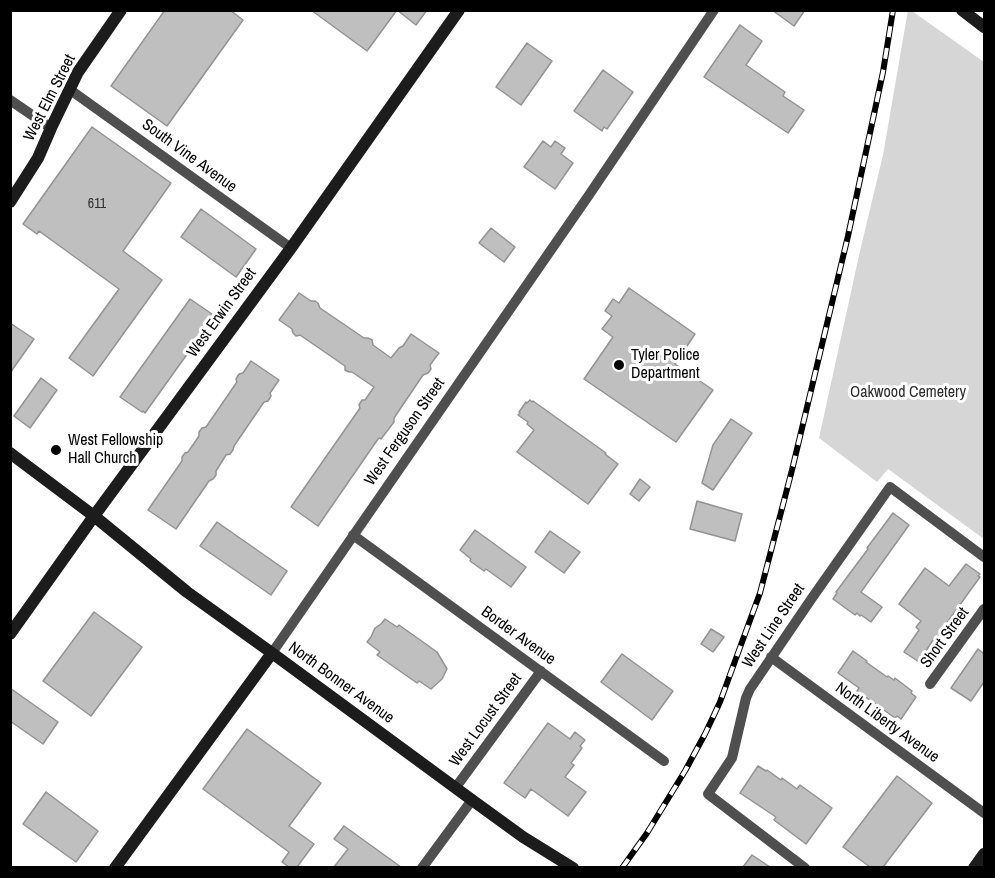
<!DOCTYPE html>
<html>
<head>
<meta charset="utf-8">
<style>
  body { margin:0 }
  #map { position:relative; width:995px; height:878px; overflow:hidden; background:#fff; font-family:"Archivo Narrow",sans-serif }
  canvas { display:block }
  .frame { position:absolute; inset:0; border:12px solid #000; pointer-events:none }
</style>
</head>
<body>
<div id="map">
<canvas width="995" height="878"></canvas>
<div class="frame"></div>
</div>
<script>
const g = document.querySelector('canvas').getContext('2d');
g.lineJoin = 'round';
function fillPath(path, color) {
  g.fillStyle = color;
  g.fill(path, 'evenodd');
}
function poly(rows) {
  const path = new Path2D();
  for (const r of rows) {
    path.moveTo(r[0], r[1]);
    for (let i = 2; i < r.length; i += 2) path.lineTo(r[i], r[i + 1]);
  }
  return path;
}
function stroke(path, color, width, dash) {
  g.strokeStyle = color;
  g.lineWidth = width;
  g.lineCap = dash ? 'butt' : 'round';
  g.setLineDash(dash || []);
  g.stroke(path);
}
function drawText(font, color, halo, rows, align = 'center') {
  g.font = font + ' "Archivo Narrow",sans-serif';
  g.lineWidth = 6;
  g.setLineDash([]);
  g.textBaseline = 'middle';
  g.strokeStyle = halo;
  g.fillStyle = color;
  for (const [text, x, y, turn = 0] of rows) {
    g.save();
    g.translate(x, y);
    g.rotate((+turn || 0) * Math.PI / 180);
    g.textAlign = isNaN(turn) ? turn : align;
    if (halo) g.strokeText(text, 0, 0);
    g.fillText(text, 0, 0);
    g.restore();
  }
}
fillPath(poly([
  [908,10,912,11,984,62,984,539,888,469,877,482,819,438,860,251,883,155]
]), '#d6d6d6');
const building = poly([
  [165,10,230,10,243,20,167,126,111,86,165,10],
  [311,10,397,10,367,51,311,10],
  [397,10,427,10,416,25,397,10],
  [772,10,805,10,794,26,772,10],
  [740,25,762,41,746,65,785,92,783,96,804,110,788,133,704,77,740,25],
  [527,43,552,61,521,105,496,87,527,43],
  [603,70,633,92,607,129,604,127,602,131,574,111,603,70],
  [92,127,171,183,123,251,162,280,93,376,69,358,119,289,39,231,37,234,23,224,92,127],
  [543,141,551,147,555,141,565,148,561,154,573,163,555,189,524,167,543,141],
  [201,209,256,249,236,277,181,237,201,209],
  [491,228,515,247,504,262,479,243,491,228],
  [629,288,695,334,675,364,713,390,676,442,584,379,613,337,602,329,612,316,605,311,613,299,619,303,629,288],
  [299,293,311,301,315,301,318,303,320,308,364,338,368,338,372,340,373,345,391,358,399,348,403,346,411,334,439,353,430,365,431,369,428,373,423,375,394,418,394,422,381,439,380,438,378,439,318,526,291,507,360,408,359,405,362,400,365,400,374,387,352,372,349,372,345,370,345,366,300,335,296,336,293,333,292,329,279,320,299,293],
  [190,299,212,314,210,316,213,318,145,413,143,411,142,412,120,397,190,299],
  [10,323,34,339,10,373,10,323],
  [251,361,279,380,270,393,271,396,268,401,264,402,234,446,233,450,230,454,226,455,216,471,216,475,213,479,209,481,176,529,148,510,182,461,182,457,185,453,188,452,199,436,199,432,202,428,206,427,237,382,236,379,239,374,243,373,251,361],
  [41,378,57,390,30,428,14,416,41,378],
  [530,400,532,402,533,401,606,453,605,454,618,464,588,504,517,452,534,430,527,424,528,422,518,415,520,413,519,412,526,402,527,403,530,400],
  [731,419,752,433,713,490,702,483,713,445,731,419],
  [640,479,650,487,639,501,630,494,640,479],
  [697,501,742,514,735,541,690,529,697,501],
  [893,513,909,525,861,592,882,607,871,622,861,615,860,616,857,613,855,615,833,599,837,593,836,592,868,549,867,548,893,513],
  [217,522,287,571,271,595,200,546,217,522],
  [475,530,526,567,511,587,486,569,484,571,470,561,471,559,460,550,475,530],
  [550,531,580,552,564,573,535,552,550,531],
  [966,564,980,574,978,576,980,577,946,624,947,625,936,642,933,640,919,662,904,652,919,630,916,627,921,621,899,604,925,568,949,586,966,564],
  [94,612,142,647,91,716,43,681,94,612],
  [385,619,397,627,399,625,437,652,447,669,442,679,431,689,419,681,417,683,377,655,380,652,367,642,371,637,375,628,381,624,385,619],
  [711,629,724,637,713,652,701,644,711,629],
  [978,649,984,654,984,682,971,701,951,688,978,649],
  [853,651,867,661,866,662,887,677,888,676,894,680,895,678,912,691,911,693,916,697,901,719,897,716,895,718,857,691,859,688,838,673,853,651],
  [622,654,673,691,652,720,601,682,622,654],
  [10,688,58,722,43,744,10,721,10,688],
  [548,723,570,739,575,732,585,740,580,746,582,748,571,763,574,765,565,777,586,792,568,816,531,789,525,798,504,783,548,723],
  [247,729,321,783,289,826,314,844,297,867,289,867,282,862,289,852,203,789,247,729],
  [758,766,766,771,767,770,781,780,782,778,797,789,800,785,832,808,806,844,774,820,776,817,740,793,758,766],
  [897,776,932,803,883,867,870,867,843,847,897,776],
  [46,792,98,831,76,862,23,824,46,792],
  [344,826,401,867,334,867,348,849,334,839,344,826],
  [752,855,770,867,743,867,752,855]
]);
fillPath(building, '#bfbfbf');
stroke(building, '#939393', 1.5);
stroke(poly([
  [69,89,291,248],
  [10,100,51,128],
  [353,535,664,761],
  [272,653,589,195,714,10],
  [771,657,984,813],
  [930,684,984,609],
  [456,787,541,671],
  [422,868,472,800],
  [805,868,708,794,732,758,746,698,750,689,812,598,890,487,984,557]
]), '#4f4f4f', 10);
stroke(poly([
  [962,10,984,27],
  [10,202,38,158,51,128,78,72,121,10],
  [10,453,94,516,187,592,272,653,472,800,523,837,573,868],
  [10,634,94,516,291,248,459,10],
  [115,868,272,653],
  [974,868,984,854]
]), '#1c1c1c', 12);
const rail = poly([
  [622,868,647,833,685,771,705,734,720,702,760,593,792,470,848,236,883,72,893,10]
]);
stroke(rail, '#000', 6);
stroke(rail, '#fff', 4, [11]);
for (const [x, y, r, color] of [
  [619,365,6,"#000"],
  [56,450,6,"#000"]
]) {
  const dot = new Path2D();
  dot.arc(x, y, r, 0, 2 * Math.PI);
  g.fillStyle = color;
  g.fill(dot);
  stroke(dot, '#fff', 2);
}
drawText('14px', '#303030', null, [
  ["611",97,204]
]);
drawText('16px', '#000', '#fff', [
  ["West Elm Street",50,98,-63],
  ["South Vine Avenue",189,156,36],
  ["West Erwin Street",222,313,-54],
  ["West Ferguson Street",405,432,-55],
  ["West Line Street",774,626,-56],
  ["Border Avenue",518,636,36],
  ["Short Street",945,638,-54],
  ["North Bonner Avenue",341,683,36],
  ["West Locust Street",486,720,-54],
  ["North Liberty Avenue",887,723,36]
]);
drawText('16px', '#000', '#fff', [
  ["Tyler Police",631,356],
  ["Department",631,374],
  ["West Fellowship",68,441],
  ["Hall Church",68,459]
], 'left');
drawText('16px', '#2d2d2d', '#fff', [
  ["Oakwood Cemetery",908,393]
]);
</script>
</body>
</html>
